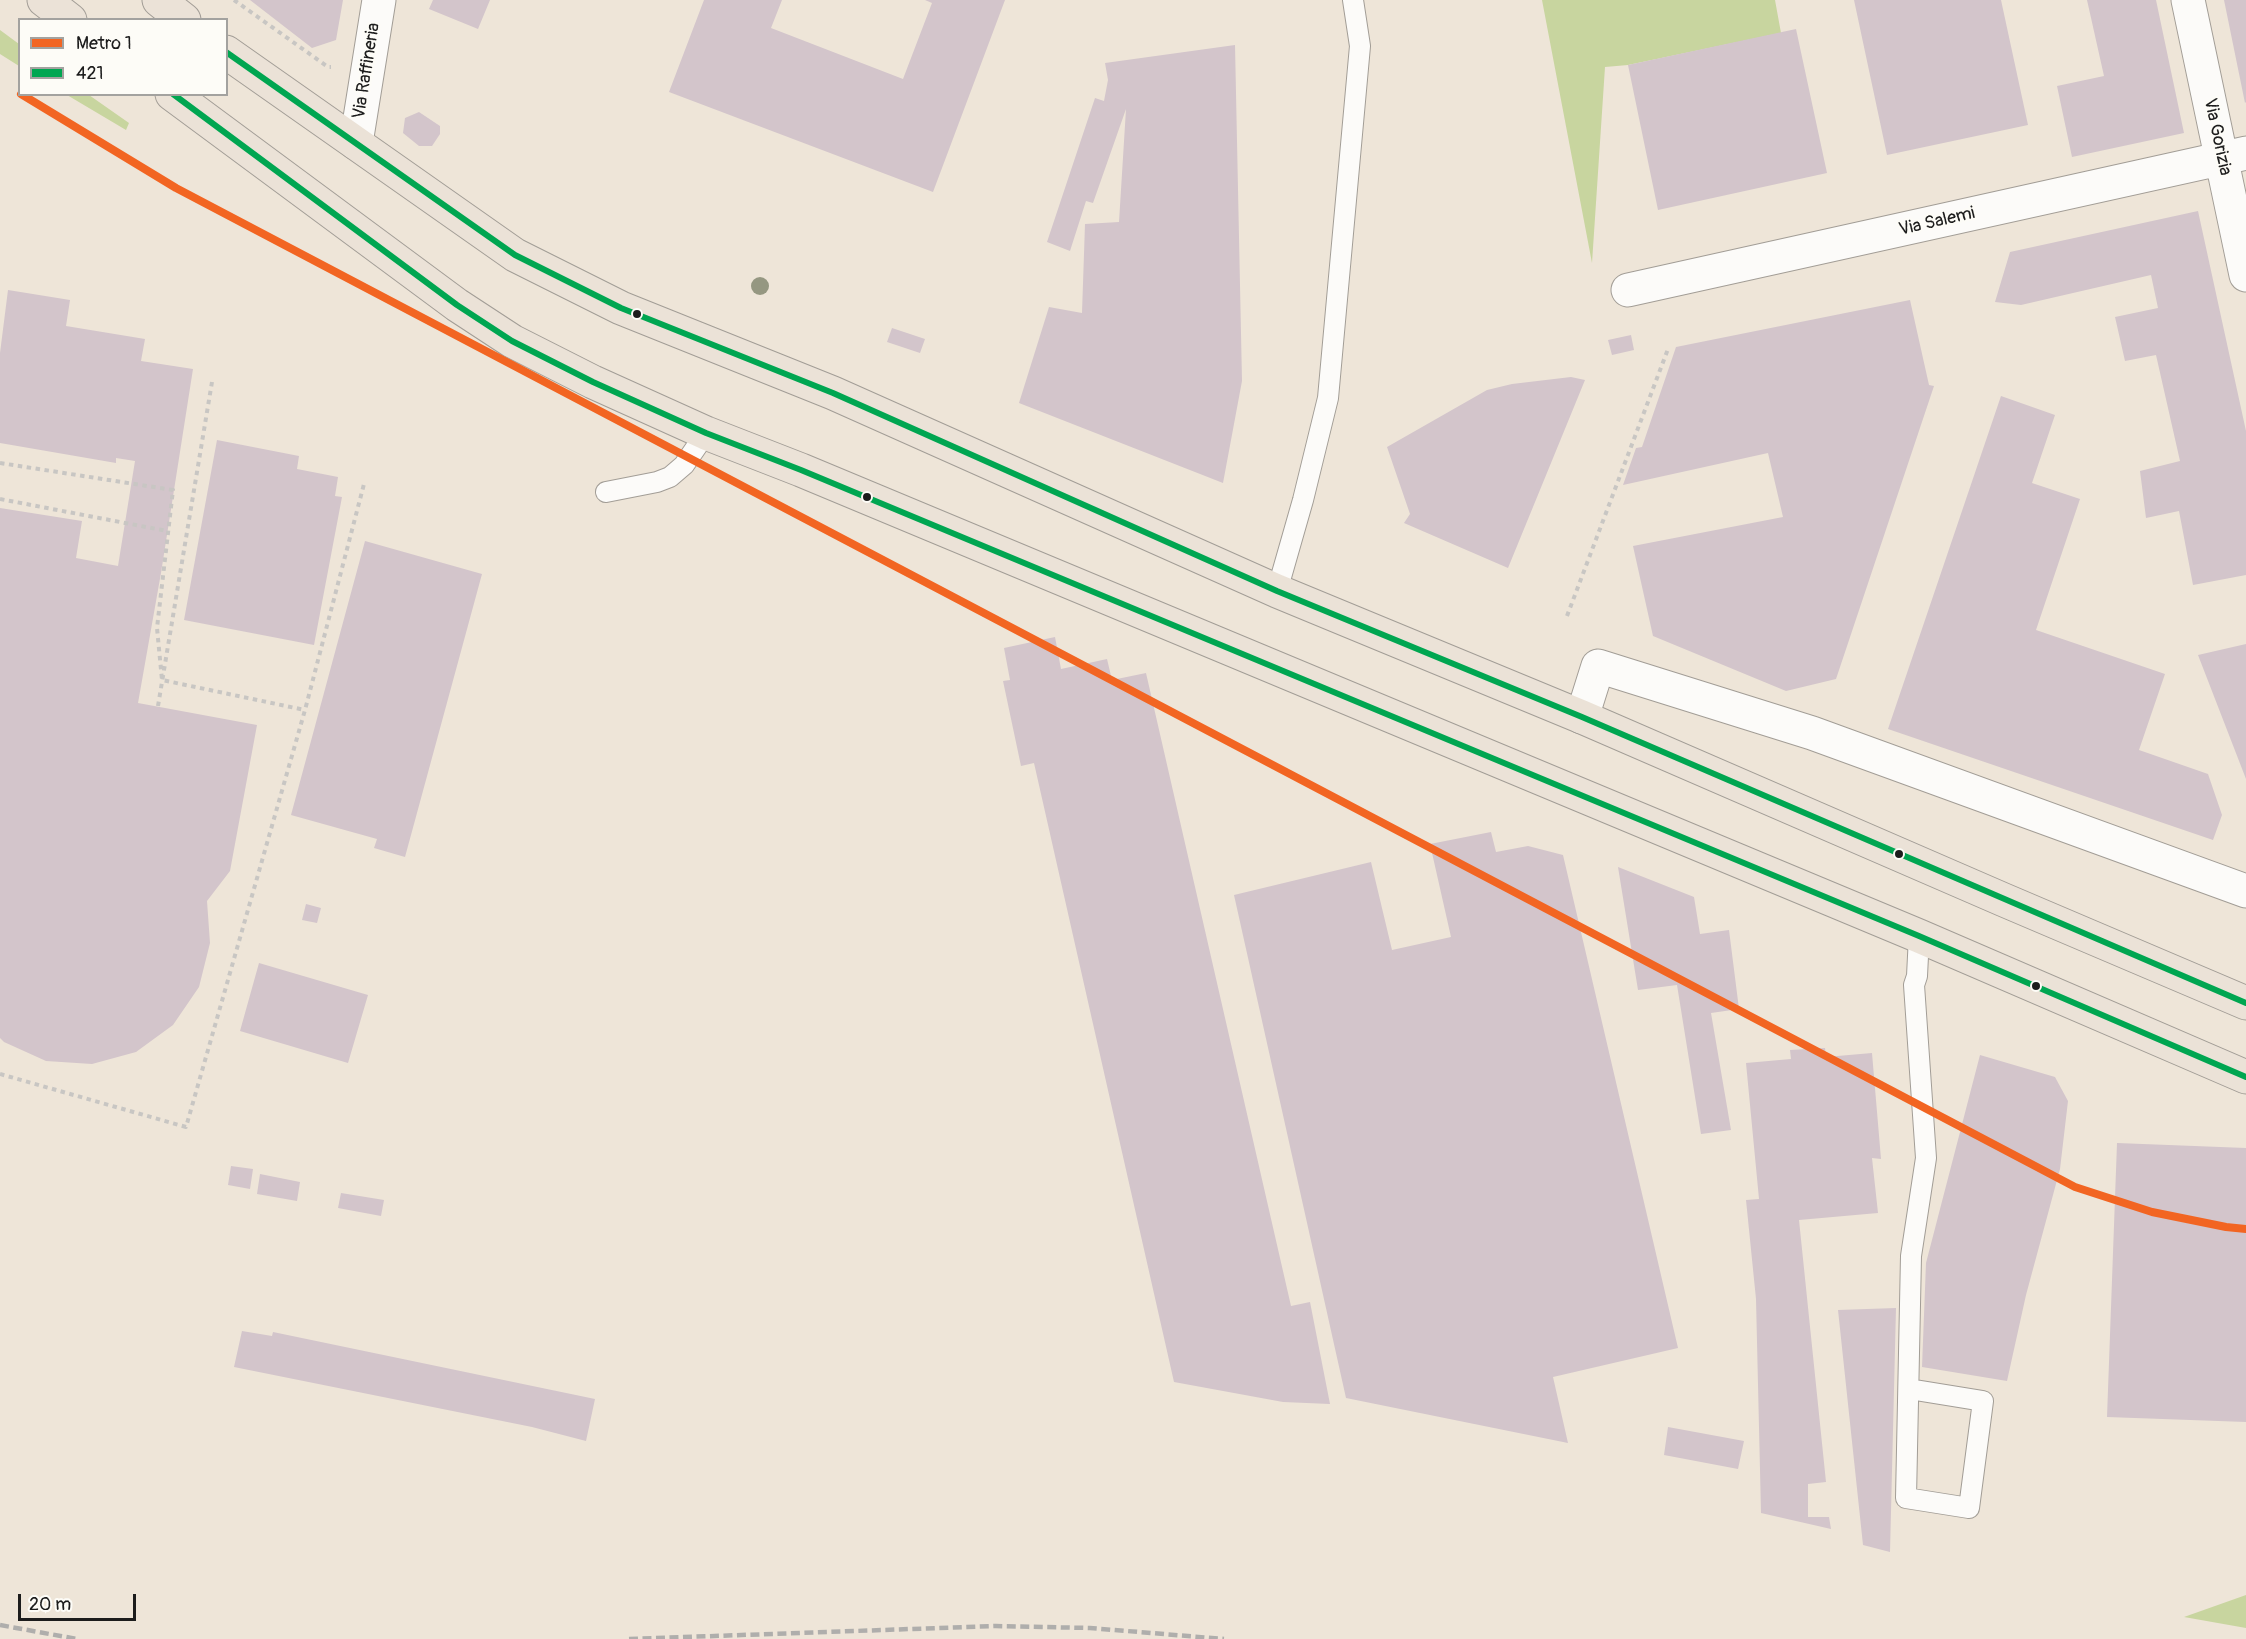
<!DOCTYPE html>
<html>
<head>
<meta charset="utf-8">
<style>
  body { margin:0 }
  #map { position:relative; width:2246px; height:1639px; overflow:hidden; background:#eee5d8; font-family:Pangolin,sans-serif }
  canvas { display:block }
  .legend { position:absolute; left:18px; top:18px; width:210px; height:78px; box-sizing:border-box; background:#fdfcf7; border:2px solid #a3a29f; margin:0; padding:8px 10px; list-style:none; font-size:18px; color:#1c1c1c }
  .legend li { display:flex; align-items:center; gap:12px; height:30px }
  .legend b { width:30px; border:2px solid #a3a29f }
  .scale { position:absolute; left:18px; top:1594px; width:118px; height:27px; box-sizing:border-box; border:3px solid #1c1c1c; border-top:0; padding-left:8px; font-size:18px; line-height:21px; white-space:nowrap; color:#1c1c1c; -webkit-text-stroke:4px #fdfcf7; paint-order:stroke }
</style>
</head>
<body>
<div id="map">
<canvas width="2246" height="1639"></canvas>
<ul class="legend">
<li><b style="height:8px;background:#f26522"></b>Metro 1</li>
<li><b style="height:8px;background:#00a651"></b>421</li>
</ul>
<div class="scale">20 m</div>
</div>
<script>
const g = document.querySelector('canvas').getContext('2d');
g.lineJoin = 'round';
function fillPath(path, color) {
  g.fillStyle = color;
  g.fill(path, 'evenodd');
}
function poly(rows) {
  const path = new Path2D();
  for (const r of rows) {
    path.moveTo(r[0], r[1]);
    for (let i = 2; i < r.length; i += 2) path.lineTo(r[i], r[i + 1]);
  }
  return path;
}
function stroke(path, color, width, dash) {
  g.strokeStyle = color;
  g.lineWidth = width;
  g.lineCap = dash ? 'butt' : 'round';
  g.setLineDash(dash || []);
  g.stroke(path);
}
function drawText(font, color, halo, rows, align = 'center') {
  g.font = font + ' Pangolin,sans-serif';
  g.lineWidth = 4.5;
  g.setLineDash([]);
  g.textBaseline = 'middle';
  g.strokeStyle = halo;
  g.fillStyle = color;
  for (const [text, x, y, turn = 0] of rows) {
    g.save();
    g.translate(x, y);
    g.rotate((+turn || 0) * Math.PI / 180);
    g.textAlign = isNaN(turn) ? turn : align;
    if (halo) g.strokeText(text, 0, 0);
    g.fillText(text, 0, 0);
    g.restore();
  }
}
fillPath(poly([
  [1542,0,1775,0,1781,33,1628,65,1605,67,1592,263],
  [0,30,19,44,19,66,0,54],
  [67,95,89,95,129,123,126,130],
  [2246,1595,2246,1628,2184,1617]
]), '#c8d59f');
fillPath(poly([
  [250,0,343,0,336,40,312,48],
  [433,0,490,0,478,29,429,9],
  [704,0,782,0,771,28,903,79,932,3,925,0,1005,0,933,192,669,92],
  [1854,0,2001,0,2028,125,1887,155],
  [2087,0,2156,0,2184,133,2072,157,2057,86,2104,76],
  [2224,0,2246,0,2246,102,2245,103],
  [1796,29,1827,173,1658,210,1628,65],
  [1235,45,1242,381,1223,483,1019,403,1049,307,1082,313,1085,224,1119,222,1126,109,1093,203,1086,201,1070,251,1047,242,1095,98,1104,101,1108,80,1105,63],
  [419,112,440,126,440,134,432,146,419,146,403,133,405,118],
  [2198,211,2246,431,2246,575,2193,585,2179,511,2146,518,2140,471,2180,461,2156,355,2125,361,2115,317,2158,308,2151,275,2021,305,1995,302,2010,252],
  [8,290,70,300,66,326,145,339,141,361,193,369,161,573,138,703,257,725,230,871,207,901,210,943,199,987,173,1025,136,1052,92,1064,46,1061,4,1042,0,1038,0,508,82,521,76,558,118,566,135,461,116,458,116,463,0,443,0,353],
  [1910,300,1929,385,1934,386,1836,679,1786,691,1653,636,1633,546,1783,517,1768,453,1623,485,1636,448,1642,447,1676,347],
  [892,328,925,339,920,353,887,342],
  [1631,335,1634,350,1612,355,1608,340],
  [1571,377,1585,380,1508,568,1404,523,1410,514,1387,447,1487,390,1512,384],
  [2001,396,2055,415,2032,483,2080,499,2036,630,2165,674,2139,750,2208,774,2222,815,2213,840,1888,729],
  [217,440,299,456,297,469,338,477,335,496,342,497,314,645,184,620],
  [365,541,482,574,405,857,374,848,377,839,291,815],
  [1055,637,1061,669,1107,659,1112,680,1146,673,1291,1306,1310,1302,1330,1404,1283,1402,1174,1382,1034,763,1021,766,1003,681,1010,680,1004,648],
  [2246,644,2246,779,2198,655],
  [1491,832,1496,852,1528,846,1563,855,1678,1348,1553,1377,1568,1443,1346,1398,1234,895,1371,862,1392,950,1451,937,1430,844],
  [1618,867,1694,897,1700,934,1729,930,1739,1009,1711,1013,1731,1130,1701,1134,1677,985,1638,990],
  [306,904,321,908,317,923,302,920],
  [259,963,368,995,348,1063,240,1031],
  [1825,1048,1826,1057,1872,1053,1881,1159,1872,1158,1878,1213,1799,1220,1826,1482,1808,1484,1808,1517,1829,1517,1831,1529,1761,1513,1756,1299,1746,1200,1759,1199,1746,1063,1791,1059,1790,1050],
  [1980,1055,2055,1077,2068,1101,2060,1169,2026,1295,2007,1381,1922,1367,1926,1263],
  [2117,1143,2246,1148,2246,1422,2107,1417],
  [231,1166,253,1169,250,1189,228,1185],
  [260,1174,300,1182,297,1201,257,1194],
  [341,1193,384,1200,381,1216,338,1208],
  [1896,1308,1890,1552,1863,1545,1838,1310],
  [242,1331,272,1336,273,1332,595,1399,586,1441,532,1427,234,1367],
  [1668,1427,1744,1441,1738,1469,1664,1455]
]), '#d3c5cb');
const lane = poly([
  [606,492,657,482,670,477,684,465,706,433],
  [1277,591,1303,500,1328,398,1360,46,1353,0],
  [1909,1389,1983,1401,1969,1508,1906,1498,1911,1256,1926,1158,1914,985,1917,976,1919,936]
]);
const street = poly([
  [2188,0,2246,275],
  [356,143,379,0],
  [1628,290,2246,153],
  [1582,717,1598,666,1812,733,2246,891]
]);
const primary = poly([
  [44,0,70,20],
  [159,0,184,20],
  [226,52,515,255,621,308,833,393,1277,591,1582,717,2004,900,2246,1003],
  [172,94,457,305,512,341,593,382,706,433,801,470,1919,936,2246,1077]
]);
stroke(lane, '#a29d96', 22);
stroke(street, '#a29d96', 35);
stroke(primary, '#a29d96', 35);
stroke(poly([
  [234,0,328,67,331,67],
  [0,463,173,490,157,628,162,680,305,710],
  [0,499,167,531],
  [1567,616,1668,349],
  [158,706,212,382],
  [0,1074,186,1127,305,710,364,484]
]), '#c8c6c3', 4, [4.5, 4.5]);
stroke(lane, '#fcfbf9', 20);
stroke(street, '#fcfbf9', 33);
stroke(primary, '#ebe2d7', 33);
stroke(poly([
  [0,1625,77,1639],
  [629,1639,996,1626,1090,1628,1224,1639]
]), '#afaeac', 4.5, [9, 4.5]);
stroke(poly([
  [226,52,515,255,621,308,833,393,1277,591,1582,717,2246,1003],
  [173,94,457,305,512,341,593,382,706,433,801,470,1919,936,2246,1077]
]), '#00a651', 6);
stroke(poly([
  [21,94,176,188,2075,1187,2152,1212,2226,1227,2246,1229]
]), '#f26522', 8);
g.fillStyle = '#959781';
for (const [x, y] of [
  [760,286]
]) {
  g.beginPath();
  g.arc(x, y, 9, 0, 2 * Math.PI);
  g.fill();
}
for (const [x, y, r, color] of [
  [637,314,5,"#1c1c1c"],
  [867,497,5,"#1c1c1c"],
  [1899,854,5,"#1c1c1c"],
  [2036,986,5,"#1c1c1c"]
]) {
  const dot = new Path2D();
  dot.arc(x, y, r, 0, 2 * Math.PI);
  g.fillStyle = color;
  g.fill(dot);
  stroke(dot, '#fdfcf7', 2);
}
drawText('18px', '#1c1c1c', '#fdfcf7', [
  ["Via Raffineria",367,71,-81],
  ["Via Gorizia",2217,137,78],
  ["Via Salemi",1937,222,-13]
]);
</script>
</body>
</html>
